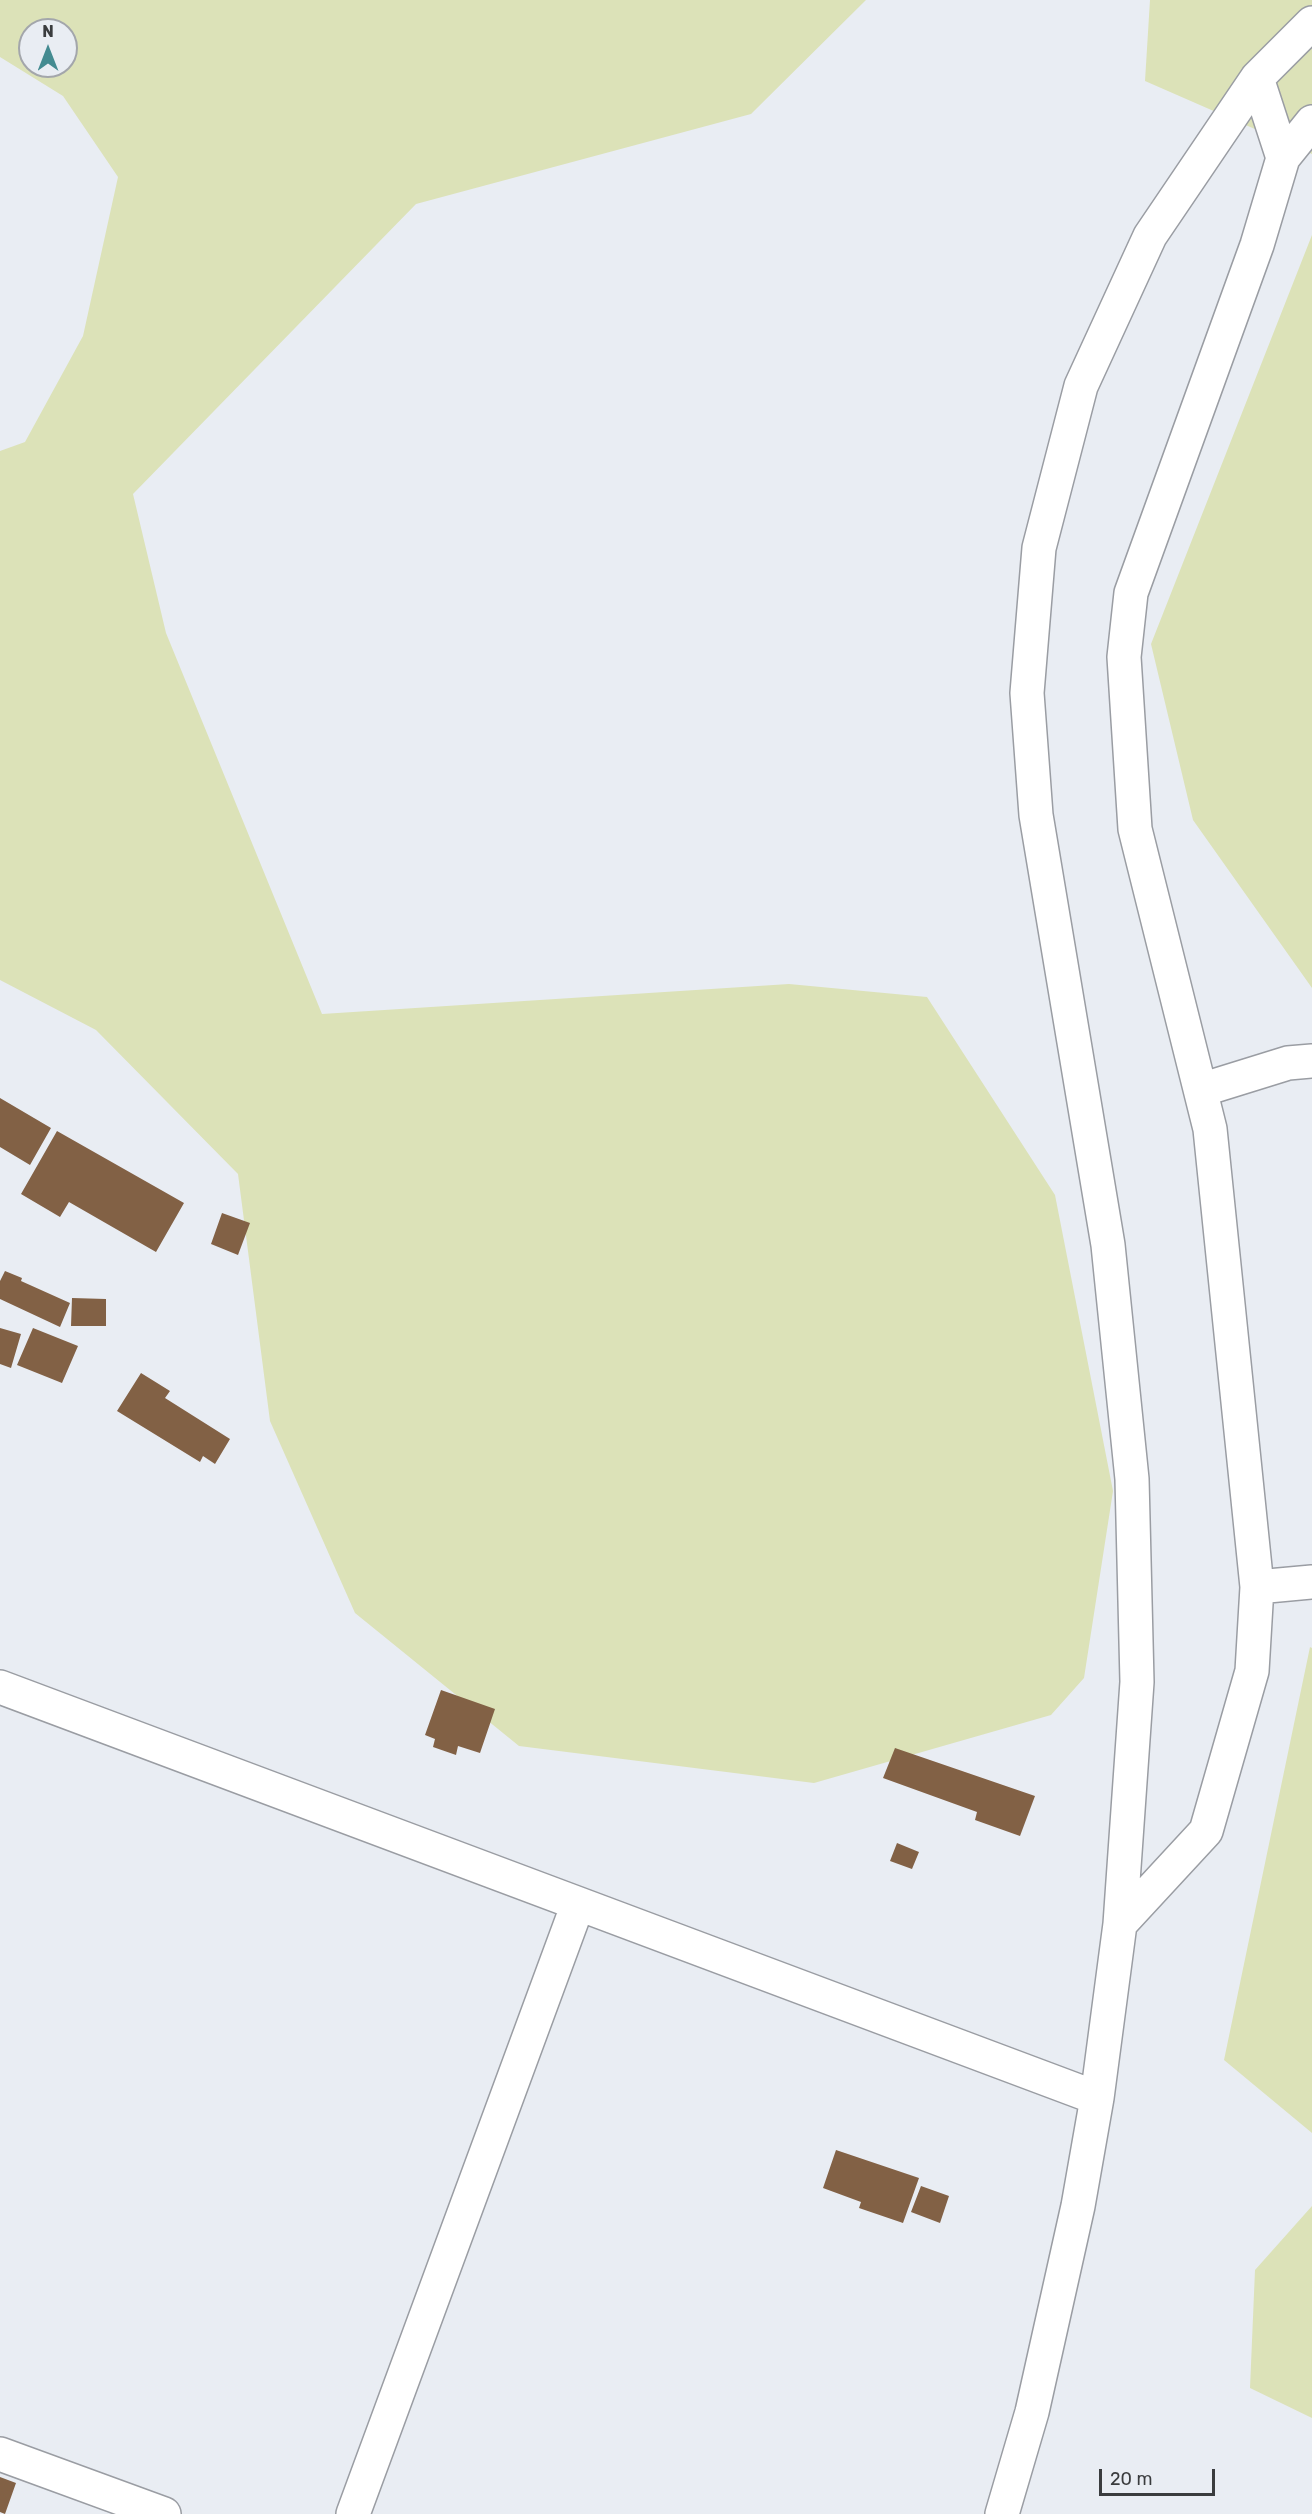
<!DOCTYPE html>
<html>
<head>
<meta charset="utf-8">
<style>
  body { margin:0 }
  #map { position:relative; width:1312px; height:2514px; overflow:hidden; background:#e9edf3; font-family:Rubik,sans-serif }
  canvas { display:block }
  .north { position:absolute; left:18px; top:18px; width:60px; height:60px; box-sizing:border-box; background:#e9edf3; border:2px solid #a3a6ab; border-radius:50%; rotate:0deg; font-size:16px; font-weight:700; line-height:24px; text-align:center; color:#3a3c3e }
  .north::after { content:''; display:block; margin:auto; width:21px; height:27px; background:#448b91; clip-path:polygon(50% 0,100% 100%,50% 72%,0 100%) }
  .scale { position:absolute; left:1099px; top:2469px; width:116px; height:27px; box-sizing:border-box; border:3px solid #3a3c3e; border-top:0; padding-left:8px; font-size:18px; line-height:21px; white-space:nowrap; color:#3a3c3e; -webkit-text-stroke:4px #e9edf3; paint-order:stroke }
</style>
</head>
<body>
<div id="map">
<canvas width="1312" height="2514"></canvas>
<div class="north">N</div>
<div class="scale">20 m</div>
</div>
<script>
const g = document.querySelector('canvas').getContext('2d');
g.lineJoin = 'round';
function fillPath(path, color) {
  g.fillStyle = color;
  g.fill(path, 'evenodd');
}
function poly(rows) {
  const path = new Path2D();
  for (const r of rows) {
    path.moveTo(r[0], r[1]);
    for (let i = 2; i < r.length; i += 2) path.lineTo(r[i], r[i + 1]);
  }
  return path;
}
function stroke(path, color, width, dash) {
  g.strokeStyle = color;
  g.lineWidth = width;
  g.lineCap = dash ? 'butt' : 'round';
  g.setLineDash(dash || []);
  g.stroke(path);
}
fillPath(poly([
  [0,0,866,0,751,114,416,204,133,494,166,633,322,1014,789,984,927,997,1055,1195,1113,1491,1084,1678,1051,1715,814,1783,519,1746,355,1613,270,1421,238,1174,96,1030,0,980,0,451,25,442,83,336,118,177,63,96,0,57],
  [30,30,66,30,66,66,30,66],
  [1150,0,1312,0,1312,154,1145,81],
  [1312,235,1312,988,1193,820,1151,644],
  [1310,1647,1312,1648,1312,2133,1224,2060],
  [1312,2206,1312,2418,1250,2388,1255,2270]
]), '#dce2b8');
fillPath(poly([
  [0,1098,51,1128,30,1165,0,1147],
  [57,1131,184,1203,156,1252,69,1202,60,1217,21,1194],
  [222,1213,250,1223,238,1255,211,1244],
  [5,1271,22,1278,21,1281,70,1303,60,1327,0,1299,0,1281],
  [72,1298,106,1299,106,1326,71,1326],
  [0,1328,21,1334,11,1368,0,1364],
  [33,1328,78,1346,62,1383,17,1365],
  [141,1373,170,1391,165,1398,230,1439,215,1464,203,1456,200,1462,117,1411],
  [441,1690,495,1709,480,1753,458,1746,456,1755,433,1747,435,1739,425,1735],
  [895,1748,1035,1796,1020,1836,975,1820,977,1812,883,1778],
  [897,1843,919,1852,912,1869,890,1861],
  [836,2150,919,2178,903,2223,859,2208,861,2202,823,2188],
  [921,2186,949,2196,940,2223,911,2212],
  [0,2477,16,2483,5,2514,0,2512]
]), '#826145');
const minor = poly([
  [1283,158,1312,122],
  [1201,1090,1288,1063,1312,1061],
  [1257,1587,1312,1582],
  [0,1687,1097,2098],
  [1120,1924,1206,1831,1252,1671,1257,1587,1210,1129,1135,829,1124,657,1131,593,1257,245,1283,158,1257,78],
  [0,2454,164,2514],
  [353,2514,578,1904],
  [1002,2514,1032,2412,1078,2206,1097,2098,1120,1924,1137,1682,1132,1479,1108,1245,1036,815,1027,693,1039,548,1081,386,1150,236,1257,78,1312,23]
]);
stroke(minor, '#9a9da3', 36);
stroke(minor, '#fff', 33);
</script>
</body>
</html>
